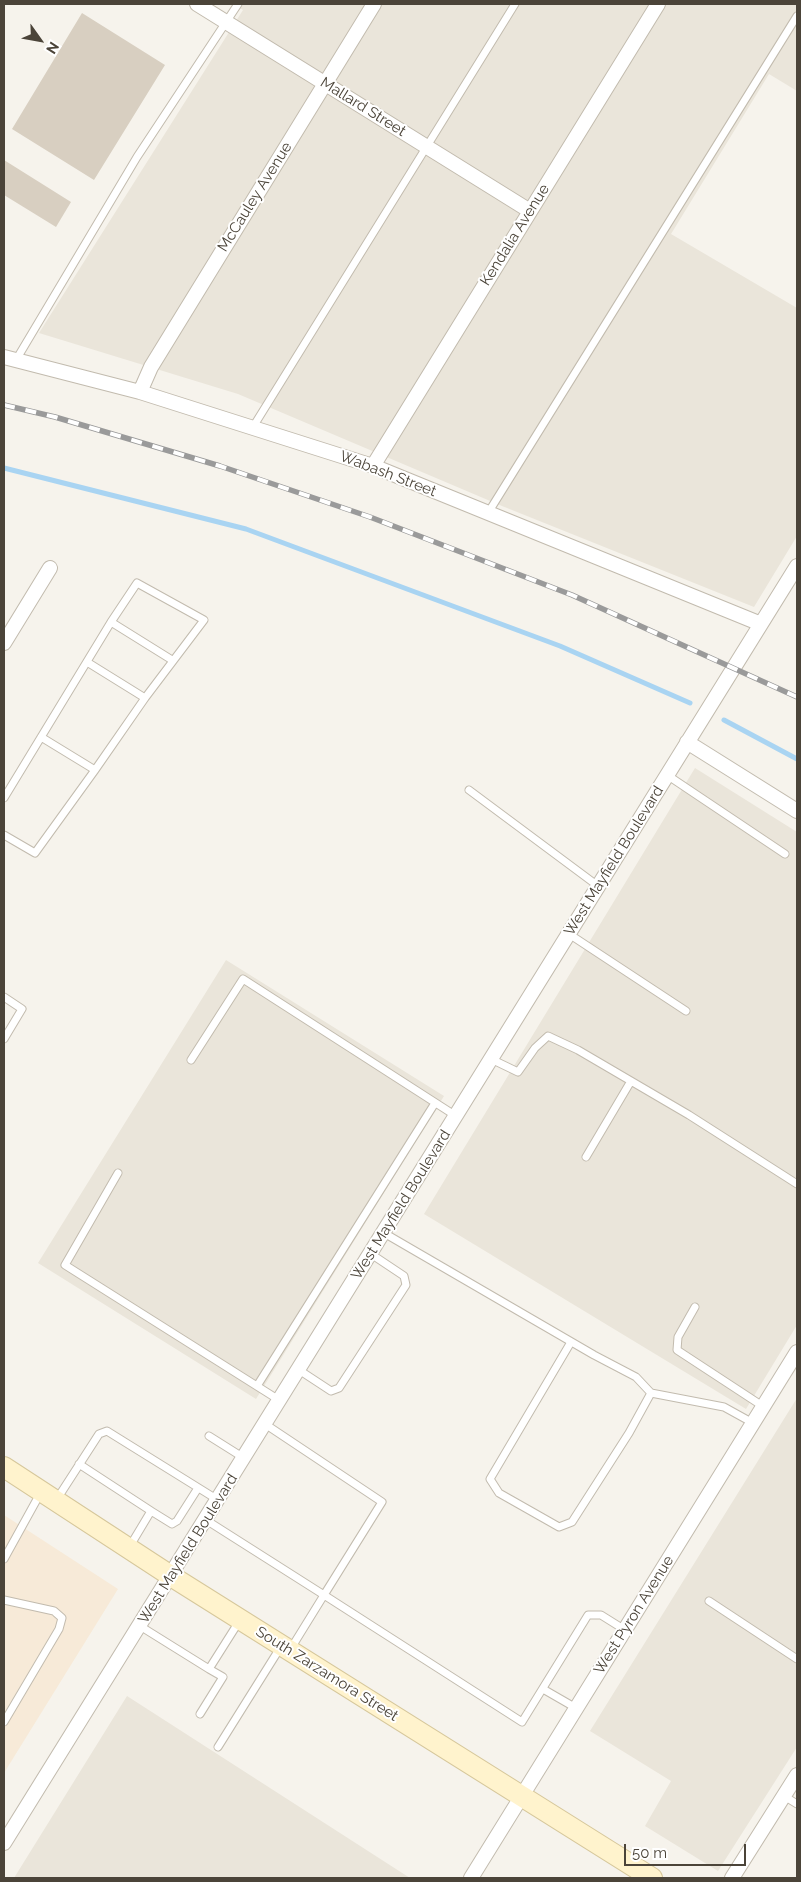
<!DOCTYPE html>
<html>
<head>
<meta charset="utf-8">
<style>
  body { margin:0 }
  #map { position:relative; width:801px; height:1882px; overflow:hidden; background:#f6f3ec; font-family:Raleway,sans-serif }
  canvas { display:block }
  .frame { position:absolute; inset:0; border:5px solid #4b4439; pointer-events:none }
  .north { position:absolute; left:15px; top:15px; width:50px; height:50px; -webkit-text-stroke:4px #fff; paint-order:stroke; rotate:122deg; font-size:14px; font-weight:700; line-height:20px; text-align:center; color:#4b4439 }
  .north::after { content:''; display:block; margin:auto; width:18px; height:22px; background:#4b4439; clip-path:polygon(50% 0,100% 100%,50% 72%,0 100%) }
  .scale { position:absolute; left:624px; top:1844px; width:122px; height:22px; box-sizing:border-box; border:2px solid #4b4439; border-top:0; padding-left:6px; font-size:15px; line-height:18px; white-space:nowrap; color:#4b4439; -webkit-text-stroke:4px #fff; paint-order:stroke }
</style>
</head>
<body>
<div id="map">
<canvas width="801" height="1882"></canvas>
<div class="frame"></div>
<div class="north">N</div>
<div class="scale">50 m</div>
</div>
<script>
const g = document.querySelector('canvas').getContext('2d');
g.lineJoin = 'round';
function fillPath(path, color) {
  g.fillStyle = color;
  g.fill(path, 'evenodd');
}
function poly(rows) {
  const path = new Path2D();
  for (const r of rows) {
    path.moveTo(r[0], r[1]);
    for (let i = 2; i < r.length; i += 2) path.lineTo(r[i], r[i + 1]);
  }
  return path;
}
function stroke(path, color, width, dash) {
  g.strokeStyle = color;
  g.lineWidth = width;
  g.lineCap = dash ? 'butt' : 'round';
  g.setLineDash(dash || []);
  g.stroke(path);
}
function drawText(font, color, halo, rows, align = 'center') {
  g.font = font + ' Raleway,sans-serif';
  g.lineWidth = 4;
  g.setLineDash([]);
  g.textBaseline = 'middle';
  g.strokeStyle = halo;
  g.fillStyle = color;
  for (const [text, x, y, turn = 0] of rows) {
    g.save();
    g.translate(x, y);
    g.rotate((+turn || 0) * Math.PI / 180);
    g.textAlign = isNaN(turn) ? turn : align;
    if (halo) g.strokeText(text, 0, 0);
    g.fillText(text, 0, 0);
    g.restore();
  }
}
fillPath(poly([
  [234,4,797,4,797,91,769,74,671,234,797,308,797,536,754,607,502,506,238,394,39,333,243,10],
  [695,768,797,832,797,1325,746,1409,424,1214],
  [226,960,444,1096,256,1399,38,1263],
  [797,1398,797,1747,718,1871,645,1826,671,1781,590,1731],
  [127,1696,410,1878,14,1878]
]), '#eae5da');
fillPath(poly([
  [4,1515,118,1589,4,1773]
]), '#f7ead8');
stroke(poly([
  [4,468,246,529,560,646,690,703],
  [724,720,797,759]
]), '#a9d4f2', 5);
fillPath(poly([
  [82,13,165,65,94,180,12,129],
  [4,160,71,202,56,227,4,195]
]), '#d8cfc1');
const lane = poly([
  [16,360,137,157,238,4],
  [253,427,515,4],
  [488,513,797,16],
  [87,662,145,698],
  [41,737,95,770],
  [667,775,785,854],
  [469,790,598,886],
  [4,798,111,622],
  [4,835,35,853,95,770,145,698,204,620,137,583,111,622,172,660],
  [569,934,686,1011],
  [4,997,22,1009,4,1039],
  [491,1059,518,1072,535,1048,548,1036,578,1050,689,1115,797,1184],
  [191,1060,243,979,456,1116],
  [586,1157,631,1081],
  [118,1173,65,1265,279,1400],
  [384,1233,594,1355,636,1377,651,1393,629,1433,572,1522,559,1527,499,1493,490,1479,571,1342],
  [695,1307,678,1337,677,1350,764,1407],
  [299,1370,331,1391,339,1388,406,1285,404,1276,371,1254],
  [257,1386,435,1103],
  [651,1393,724,1407,753,1423],
  [209,1436,244,1458],
  [79,1464,151,1511,130,1546],
  [57,1499,99,1434,107,1431,218,1500],
  [151,1511,172,1524,177,1521,198,1488],
  [206,1520,324,1595,382,1502,265,1424],
  [4,1559,41,1492],
  [4,1600,54,1611,62,1618,59,1629,4,1722],
  [709,1601,797,1659],
  [140,1626,209,1669,240,1620],
  [290,1650,324,1595,522,1722,588,1615,601,1615,625,1630],
  [543,1689,576,1708],
  [200,1714,223,1677,209,1669],
  [218,1747,280,1648],
  [784,1796,797,1804]
]);
const street = poly([
  [197,4,530,211],
  [4,357,140,392,373,466,761,624],
  [140,392,151,367,374,4],
  [373,466,658,4],
  [4,643,50,568],
  [687,742,797,811],
  [4,1843,797,566],
  [471,1878,797,1352],
  [732,1878,797,1775]
]);
const secondary = poly([
  [4,1467,171,1576,652,1878]
]);
stroke(lane, '#c2bbae', 9);
stroke(street, '#c2bbae', 16);
stroke(secondary, '#d6c79b', 22);
stroke(lane, '#fff', 7);
stroke(street, '#fff', 14);
stroke(secondary, '#fff3cd', 20);
const rail = poly([
  [4,405,55,417,220,466,370,517,572,595,797,697]
]);
stroke(rail, '#9a9a9a', 5.5);
stroke(rail, '#fff', 4, [11]);
drawText('15px', '#4b4439', '#fff', [
  ["Mallard Street",363,107,32],
  ["McCauley Avenue",255,197,-58],
  ["Kendalia Avenue",515,235,-58],
  ["Wabash Street",388,474,21],
  ["West Mayfield Boulevard",614,861,-58],
  ["West Mayfield Boulevard",401,1205,-58],
  ["West Mayfield Boulevard",188,1549,-58],
  ["West Pyron Avenue",634,1615,-58],
  ["South Zarzamora Street",327,1674,32]
]);
</script>
</body>
</html>
